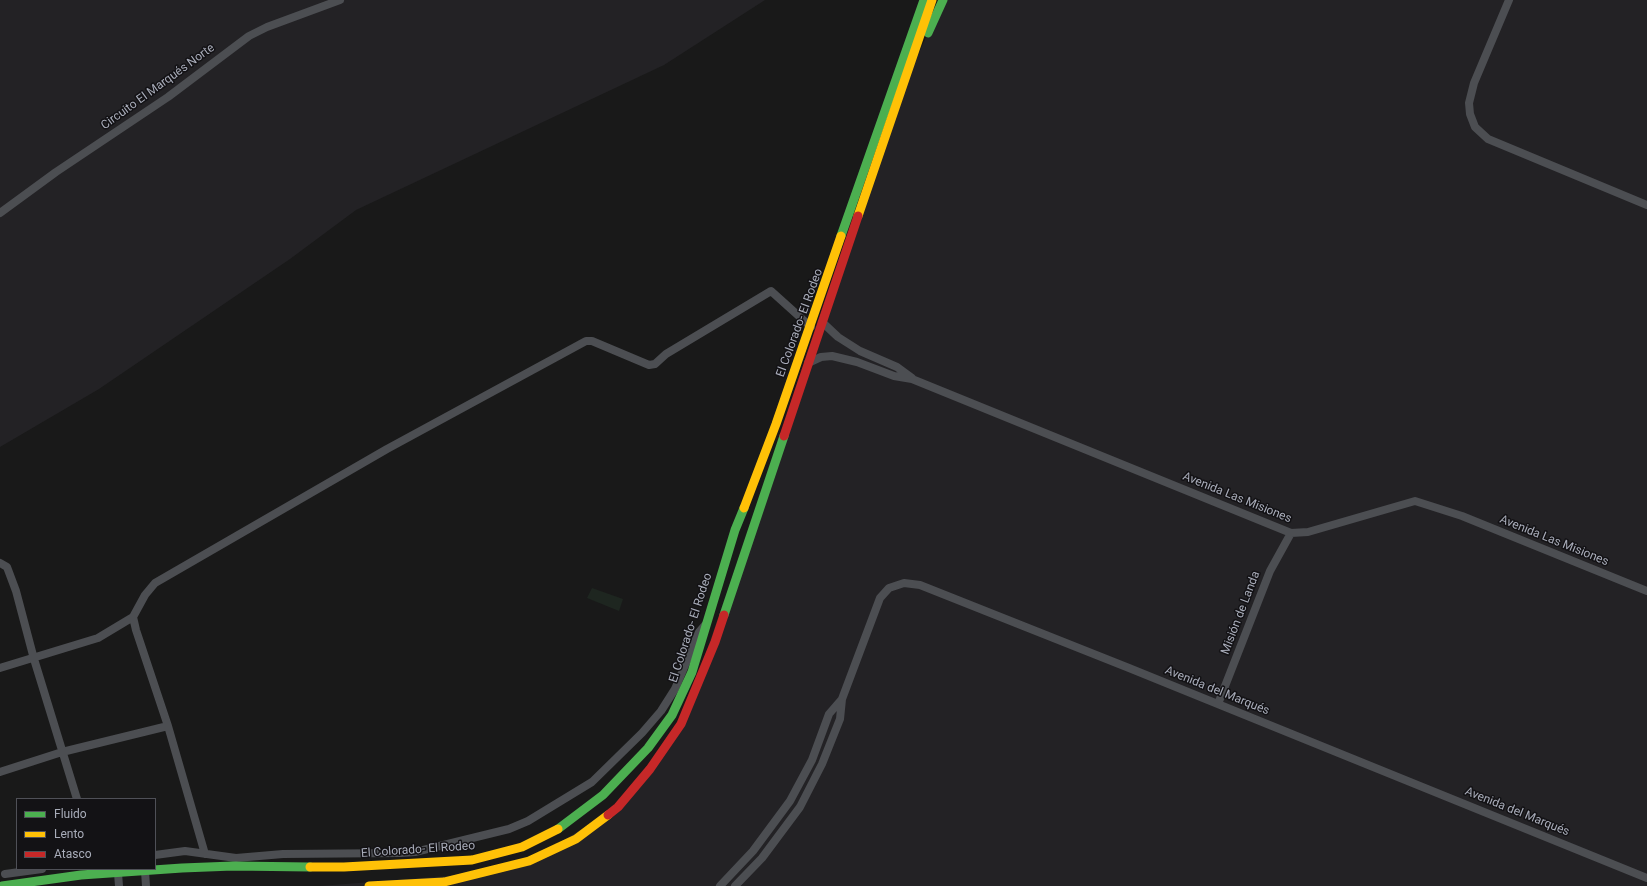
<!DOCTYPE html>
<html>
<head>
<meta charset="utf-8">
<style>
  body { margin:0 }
  #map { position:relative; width:1647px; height:886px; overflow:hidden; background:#191919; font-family:Roboto,sans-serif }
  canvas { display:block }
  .legend { position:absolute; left:16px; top:798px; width:140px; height:72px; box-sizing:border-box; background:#131215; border:1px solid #4f5057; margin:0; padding:5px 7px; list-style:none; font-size:12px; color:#a9adba }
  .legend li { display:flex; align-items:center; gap:8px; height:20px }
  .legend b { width:20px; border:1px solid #4f5057 }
</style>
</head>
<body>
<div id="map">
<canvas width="1647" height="886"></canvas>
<ul class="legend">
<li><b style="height:5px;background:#4caf50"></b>Fluido</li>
<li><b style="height:5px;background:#ffc107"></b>Lento</li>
<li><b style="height:5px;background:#c62828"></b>Atasco</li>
</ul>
</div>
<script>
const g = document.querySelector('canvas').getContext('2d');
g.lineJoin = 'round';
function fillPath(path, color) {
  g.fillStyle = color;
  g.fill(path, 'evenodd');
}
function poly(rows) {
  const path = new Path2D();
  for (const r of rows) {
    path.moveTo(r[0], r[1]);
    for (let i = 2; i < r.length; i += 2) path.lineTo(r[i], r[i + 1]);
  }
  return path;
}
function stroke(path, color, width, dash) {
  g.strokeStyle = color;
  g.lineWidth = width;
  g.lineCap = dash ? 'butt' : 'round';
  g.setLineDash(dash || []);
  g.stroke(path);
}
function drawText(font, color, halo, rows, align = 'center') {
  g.font = font + ' Roboto,sans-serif';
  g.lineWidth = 3;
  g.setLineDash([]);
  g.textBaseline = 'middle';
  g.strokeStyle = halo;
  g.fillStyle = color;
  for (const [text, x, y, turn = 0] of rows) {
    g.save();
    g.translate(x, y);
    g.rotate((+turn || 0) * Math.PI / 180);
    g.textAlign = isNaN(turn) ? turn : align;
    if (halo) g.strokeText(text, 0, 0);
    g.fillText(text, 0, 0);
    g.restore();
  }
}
fillPath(poly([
  [0,0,765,0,664,65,356,210,290,259,99,389,0,447],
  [943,0,1647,0,1647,886,320,886,484,873,529,861,618,807,681,724,902,90]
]), '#232225');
fillPath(poly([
  [592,588,623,599,619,611,587,598]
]), '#1e2620');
stroke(poly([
  [1509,0,1474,83,1469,103,1470,114,1475,127,1488,139,1647,205],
  [0,213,56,172,168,97,249,36,267,27,340,0],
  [822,322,838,337,860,351,897,367,912,378],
  [808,363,821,357,832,356,857,362,894,376,912,379,1291,533,1308,532,1415,501,1462,516,1647,591],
  [0,563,7,567,16,591,34,659,77,799],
  [133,617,136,630,168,726,205,854],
  [0,668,98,638,133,617,145,595,155,583,387,449,586,341,592,341,649,365,655,364,666,354,771,291,811,327],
  [1218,704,1270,571,1291,533],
  [0,772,62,752,168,726],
  [155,855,185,851,236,858,283,854,401,853,415,852,509,829,528,821,592,782,642,733,661,711,675,689,699,632,705,625],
  [145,871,146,886],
  [118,873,119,886],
  [5,874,42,869],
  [720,886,753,851,790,801,812,760,829,714,842,699],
  [735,886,762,858,800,807,822,764,840,719,842,699,880,598,889,588,904,583,920,585,1129,668,1647,878]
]), '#4c4e52', 8);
stroke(poly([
  [928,33,943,0],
  [841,236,924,0],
  [724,615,784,436],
  [558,829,603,795,648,748,672,715,692,672,735,530,744,508],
  [2,886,81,875,182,868,233,866,310,867]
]), '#4caf50', 9);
stroke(poly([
  [858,216,932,0],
  [744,508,776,424,841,236],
  [310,867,344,867,472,860,522,847,558,829],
  [369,886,444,882,529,861,576,839,608,815]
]), '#ffc107', 9);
stroke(poly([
  [784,436,858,216],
  [608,815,618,807,650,769,681,724,715,642,724,615]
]), '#c62828', 9);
drawText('12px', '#a9adba', '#131215', [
  ["Circuito El Marqués Norte",158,87,-36],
  ["El Colorado- El Rodeo",800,323,-70],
  ["Avenida Las Misiones",1237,498,22],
  ["Avenida Las Misiones",1554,541,22],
  ["Misión de Landa",1241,613,-69],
  ["El Colorado- El Rodeo",691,628,-72],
  ["Avenida del Marqués",1217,691,22],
  ["Avenida del Marqués",1517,812,22],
  ["El Colorado- El Rodeo",418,850,-4]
]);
</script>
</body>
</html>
